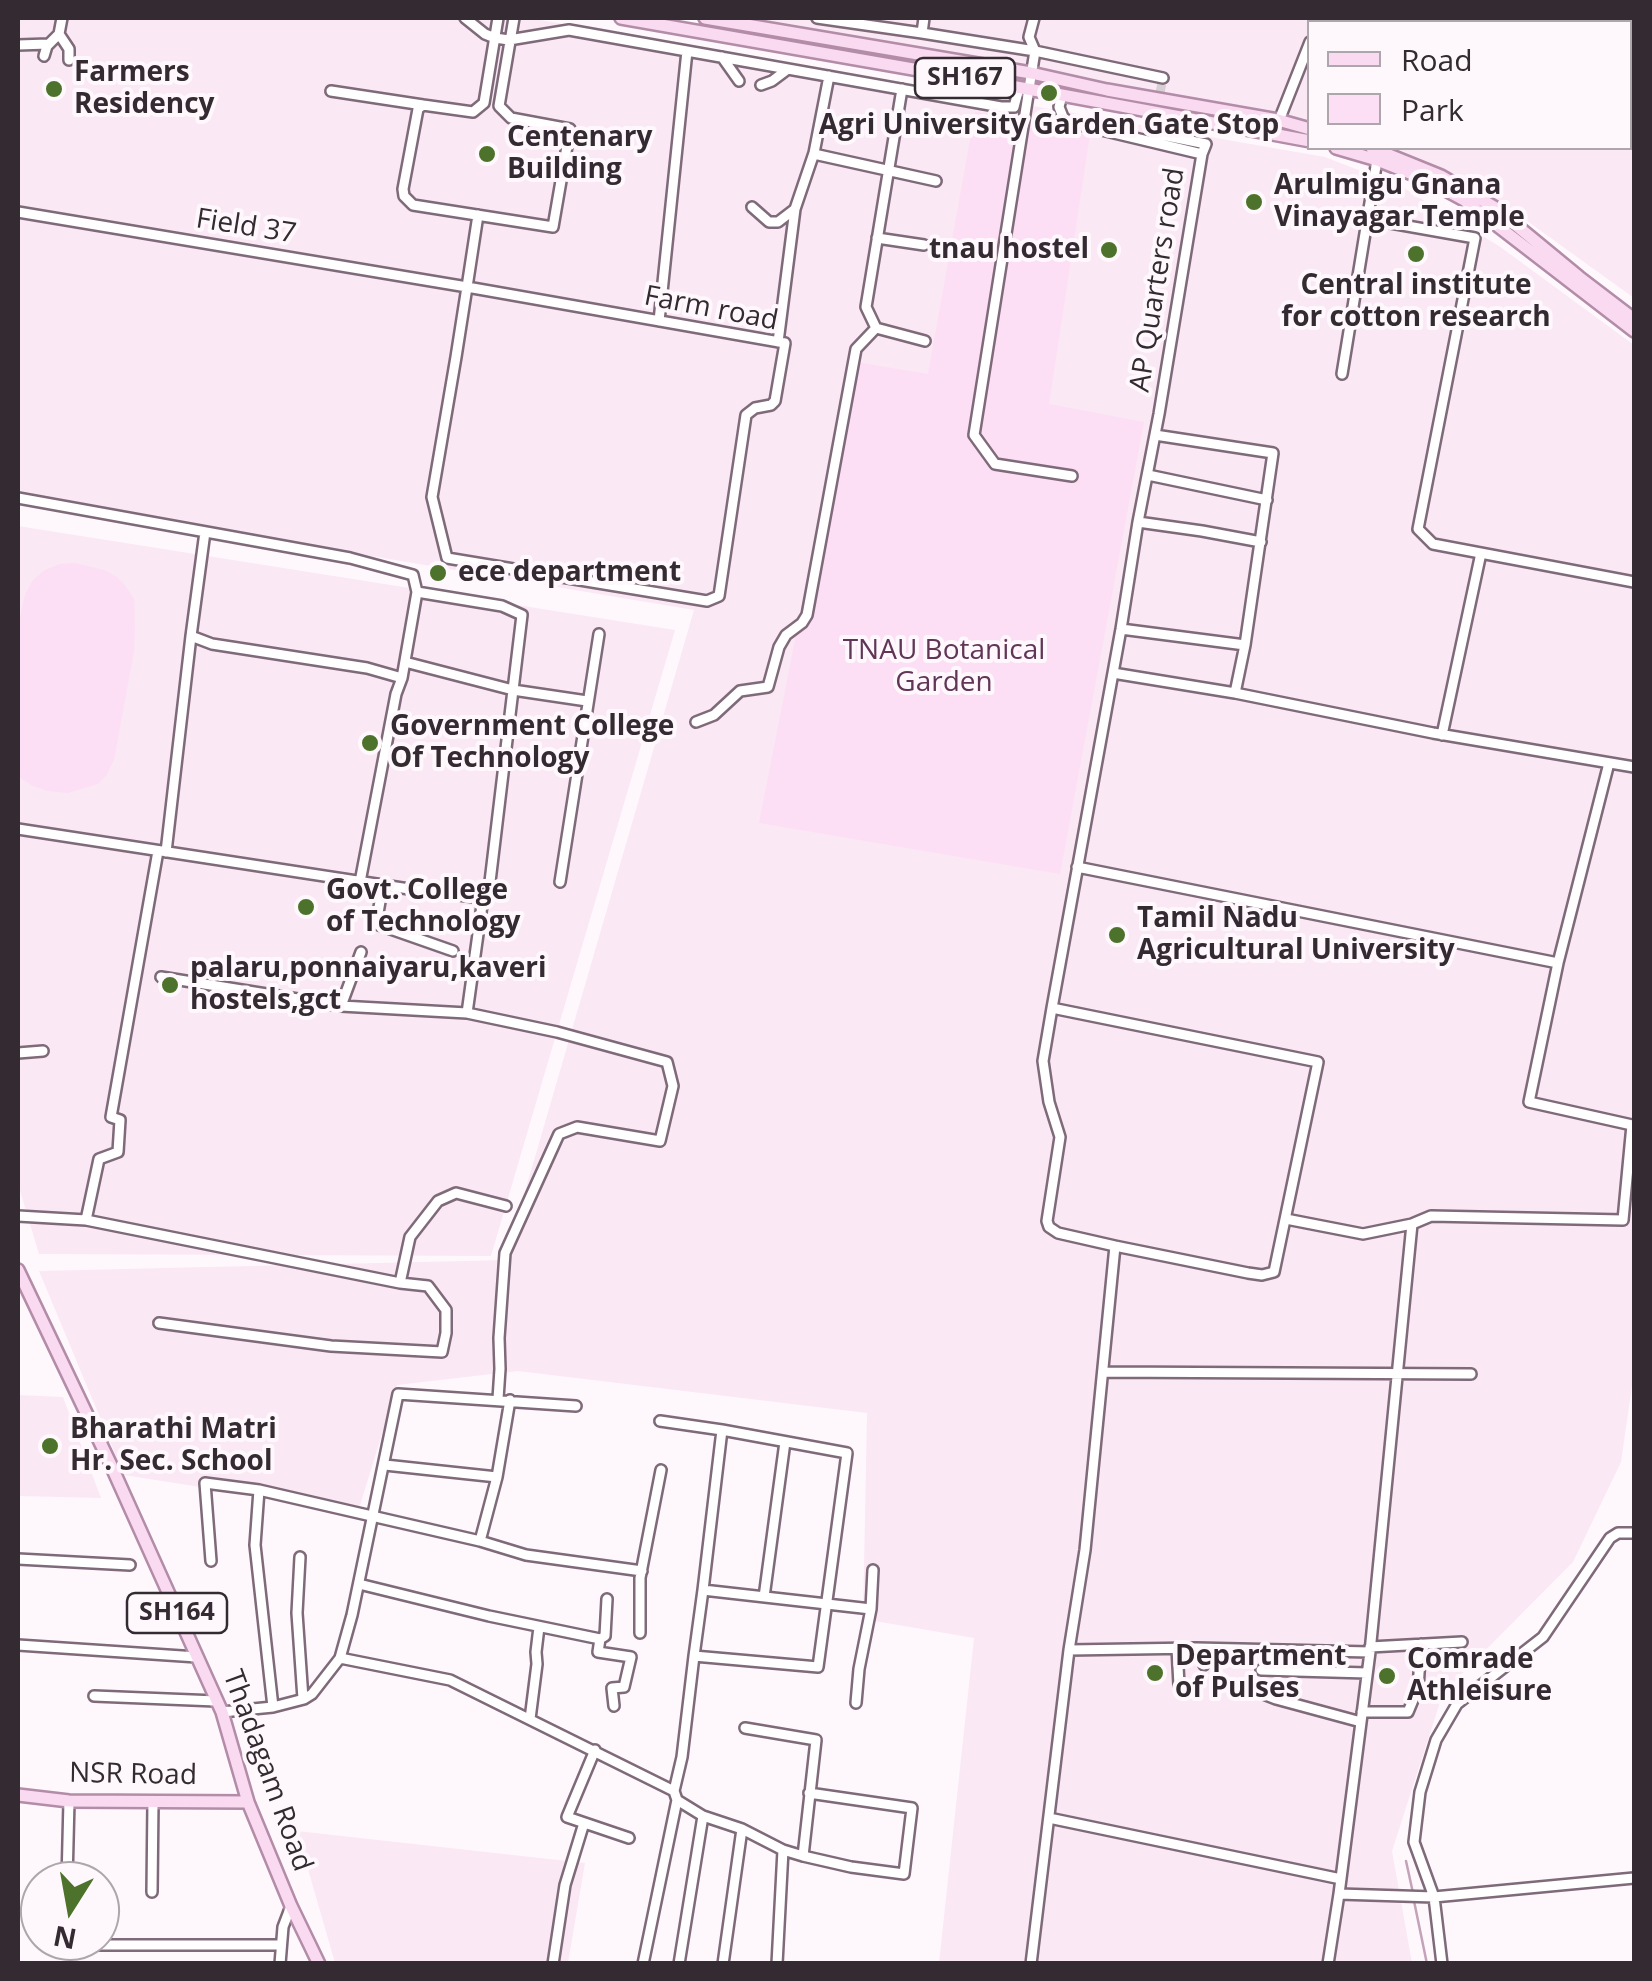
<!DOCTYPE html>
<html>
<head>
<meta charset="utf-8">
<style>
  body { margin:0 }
  #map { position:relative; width:1652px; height:1981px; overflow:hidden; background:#fef8fc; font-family:"Open Sans",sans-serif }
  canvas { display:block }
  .frame { position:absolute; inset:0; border:20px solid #342a31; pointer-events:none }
  .legend { position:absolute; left:1307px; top:20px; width:325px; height:130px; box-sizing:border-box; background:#fef8fc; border:2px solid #ada6ab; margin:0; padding:12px 18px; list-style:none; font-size:30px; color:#342a31 }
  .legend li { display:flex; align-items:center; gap:20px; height:50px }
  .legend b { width:50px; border:2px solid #ada6ab }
  .north { position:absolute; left:20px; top:1861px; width:100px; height:100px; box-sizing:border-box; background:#fef8fc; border:2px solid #ada6ab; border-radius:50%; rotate:191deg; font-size:28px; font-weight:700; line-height:40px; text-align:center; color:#342a31 }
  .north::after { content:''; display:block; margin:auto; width:35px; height:45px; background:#4d722b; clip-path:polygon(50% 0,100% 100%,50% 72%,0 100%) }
</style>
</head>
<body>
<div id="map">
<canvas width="1652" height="1981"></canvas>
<div class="frame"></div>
<ul class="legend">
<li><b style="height:12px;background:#fadaf1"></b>Road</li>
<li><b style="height:28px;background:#fcdff4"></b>Park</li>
</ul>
<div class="north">N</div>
</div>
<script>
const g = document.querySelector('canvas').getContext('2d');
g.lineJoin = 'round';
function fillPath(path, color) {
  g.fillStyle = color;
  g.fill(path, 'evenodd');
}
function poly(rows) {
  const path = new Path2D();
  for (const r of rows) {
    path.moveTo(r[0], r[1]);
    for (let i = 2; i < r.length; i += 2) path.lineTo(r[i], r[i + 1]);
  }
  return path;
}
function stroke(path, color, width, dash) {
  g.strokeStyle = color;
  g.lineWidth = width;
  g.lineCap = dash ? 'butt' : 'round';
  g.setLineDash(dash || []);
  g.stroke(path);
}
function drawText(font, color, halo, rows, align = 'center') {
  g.font = font + ' "Open Sans",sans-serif';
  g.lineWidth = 8;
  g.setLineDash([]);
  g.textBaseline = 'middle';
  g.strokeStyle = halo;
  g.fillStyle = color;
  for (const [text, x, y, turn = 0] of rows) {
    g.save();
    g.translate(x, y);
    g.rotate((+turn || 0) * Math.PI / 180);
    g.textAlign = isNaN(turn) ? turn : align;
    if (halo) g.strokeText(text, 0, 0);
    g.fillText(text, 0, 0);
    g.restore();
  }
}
fillPath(poly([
  [18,18,529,18,1325,157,1402,187,1499,246,1634,345,1634,1372,1621,1462,1573,1562,1443,1693,1392,1851,1412,1963,939,1963,974,1638,863,1619,867,1413,518,1371,397,1385,358,1512,124,1475,39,1271,505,1260,694,610,18,497],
  [720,18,1634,18,1634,298,1480,187,1396,148,1630,148,1630,22,1310,22,1309,123,1261,111],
  [18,526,675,630,491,1256,39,1254,18,1184],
  [18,1395,63,1397,101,1498,18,1496],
  [297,1831,585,1863,568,1963,335,1963]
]), '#fbe8f5');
fillPath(poly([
  [975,112,1091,128,1049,404,1144,422,1060,874,759,823,850,361,928,374],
  [75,563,104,570,117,577,126,587,134,599,135,630,134,651,114,760,107,774,98,784,68,793,48,791,33,786,18,776,18,626,25,595,33,580,45,570,60,564]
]), '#fcdff4');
stroke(poly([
  [1406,1861,1413,1893],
  [1414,1901,1427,1964]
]), '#c3a3ba', 2.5);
stroke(poly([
  [1152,133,1163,78]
]), '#d6cfd3', 9, [9, 4.5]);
const minor = poly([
  [62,18,59,34,69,49,69,60],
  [465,18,485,34,495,38,509,40,569,30,788,69,772,81,761,85],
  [498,18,484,103,473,112,423,105,418,109,403,189,404,196,413,205,553,227,570,129,511,118,499,106,514,18],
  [817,18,922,33],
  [924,18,922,33,1035,51,1163,78],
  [1034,18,1029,37,1035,51,974,435,995,464,1072,476],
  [1317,22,1319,18],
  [18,45,48,44],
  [44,56,47,46,59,34],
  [722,57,739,81],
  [788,69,1001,107,1014,107,1019,88],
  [331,91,423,105],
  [1062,95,1059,107,1063,117,1068,122,1202,154],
  [1278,123,1310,42],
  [814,154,936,181],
  [752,207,769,222,778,222,795,209],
  [18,212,467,287,785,343,775,401,771,405,755,408,746,415,719,596,707,601,447,558,432,497,456,357,467,287,478,215],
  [1368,219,1475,238,1418,529,1433,544,1634,582],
  [877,238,924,245],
  [659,321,687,51],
  [876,328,925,341],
  [778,342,795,209,814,153,829,76],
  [1342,374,1377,160],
  [1155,435,1273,453,1245,645,1235,693],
  [1148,475,1267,500],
  [18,498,350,558,413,575,417,592,402,678],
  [1138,522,1202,531,1261,542],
  [1121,629,1245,645],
  [191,636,205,532],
  [405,662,513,690,587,701],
  [1113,673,1235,693,1433,733,1634,767],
  [696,722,714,715,740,691,768,687,779,647,786,635,802,623,807,615,856,349,876,328,866,307,902,89],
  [1442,735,1481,553],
  [18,829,409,889,483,898,489,890,522,615,502,606,417,592],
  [166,852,191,636,212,644,367,668,402,678,396,694,360,882],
  [1077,867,1558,963,1609,763],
  [560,882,599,634],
  [383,885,376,924,453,951],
  [161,977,341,1006,467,1013,557,1032,667,1062,673,1086,660,1141,577,1127,559,1134,505,1253,499,1338,500,1369,498,1399],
  [341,1006,361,952],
  [1052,1008,1318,1062,1274,1272,1262,1275,1248,1273,1115,1246,1058,1233,1049,1227,1047,1221,1060,1137,1049,1102,1043,1061,1052,1008,1121,629,1138,522,1159,414,1202,154,1206,144,1152,133],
  [467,1013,483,898],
  [18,1053,43,1051],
  [18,1216,86,1220,400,1283,428,1286,446,1310,446,1333,442,1352,331,1346,159,1323],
  [1286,1219,1363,1234,1412,1224,1431,1216,1623,1220,1632,1125,1529,1102,1558,963],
  [86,1220,99,1159,118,1152,120,1120,111,1117,158,851],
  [1115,1246,1085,1550,1069,1650,1196,1648,1370,1652,1339,1894,1434,1897,1634,1878],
  [400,1283,410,1237,438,1201,456,1193,506,1206],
  [1104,1372,1471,1374],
  [660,1421,722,1430],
  [385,1465,497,1477,510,1400],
  [480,1541,497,1477],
  [300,1557,297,1613,303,1699],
  [18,1559,130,1565],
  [211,1561,205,1483,259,1490],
  [359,1584,489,1616,600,1639,605,1636,607,1599],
  [703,1590,871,1609],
  [764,1597,785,1442],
  [640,1633,640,1578,661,1470],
  [600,1639,598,1652,631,1657,624,1687,612,1688,614,1706],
  [18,1645,197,1657],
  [1370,1647,1462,1642],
  [1177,1648,1179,1685],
  [1370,1652,1412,1224],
  [340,1658,352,1615,398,1394,576,1406],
  [1204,1665,1206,1649],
  [1261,1670,1367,1673],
  [1253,1690,1276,1699,1361,1722],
  [94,1696,216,1701],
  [856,1703,859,1669,871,1609,873,1570],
  [273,1707,255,1545,259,1490,480,1541,526,1555,642,1571],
  [222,1712,273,1707,304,1699,312,1694,340,1658,450,1680,674,1791,677,1800,703,1816,742,1829,783,1850,777,1964],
  [1362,1712,1408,1712,1418,1688,1421,1644],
  [530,1719,537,1664,536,1652,539,1627],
  [745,1728,816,1740,803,1856,783,1850],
  [595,1750,567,1817,629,1838],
  [674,1791,682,1757,694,1656,703,1590,722,1430,847,1453,818,1667,694,1656],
  [1049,1818,1341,1879],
  [803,1856,851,1867,904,1874,912,1808,809,1793],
  [67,1881,69,1801],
  [152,1892,153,1801],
  [61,1945,281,1945],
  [280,1964,283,1927,291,1906],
  [553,1964,565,1885,584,1823],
  [643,1964,677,1800],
  [679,1964,703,1816],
  [723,1964,742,1829],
  [1031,1964,1069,1650],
  [1328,1964,1339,1894],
  [1442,1964,1434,1897,1414,1842,1420,1792,1436,1740,1457,1704,1543,1637,1610,1538,1618,1533,1634,1533]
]);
const major = poly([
  [621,18,1062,95,1310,141],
  [705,18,1031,73,1107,90,1278,120,1310,129],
  [1336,148,1377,160,1427,180,1464,200,1634,331],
  [1372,148,1441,176,1494,207,1579,277,1634,319],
  [18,1270,110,1463,222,1712,248,1802,291,1906,319,1964],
  [18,1795,69,1801,248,1802]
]);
stroke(minor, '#7f6a79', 14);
stroke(major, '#b38ca8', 16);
stroke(minor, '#fff', 9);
stroke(major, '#fadaf1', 11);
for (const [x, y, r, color] of [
  [54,89,10,"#4d722b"],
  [1049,93,10,"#4d722b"],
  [487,154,10,"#4d722b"],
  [1254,202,10,"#4d722b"],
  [1109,250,10,"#4d722b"],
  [1416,254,10,"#4d722b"],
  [438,573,10,"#4d722b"],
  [370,743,10,"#4d722b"],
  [306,907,10,"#4d722b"],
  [1117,935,10,"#4d722b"],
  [170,985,10,"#4d722b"],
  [50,1446,10,"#4d722b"],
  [1155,1673,10,"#4d722b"],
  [1387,1676,10,"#4d722b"]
]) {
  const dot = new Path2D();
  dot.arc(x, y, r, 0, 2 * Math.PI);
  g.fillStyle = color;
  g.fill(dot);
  stroke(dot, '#fef8fc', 4);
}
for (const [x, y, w] of [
  [965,78,100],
  [177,1613,100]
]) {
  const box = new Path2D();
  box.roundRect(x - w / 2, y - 20, w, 40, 8);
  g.fillStyle = '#fef8fc';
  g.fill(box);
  stroke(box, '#342a31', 2.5);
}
drawText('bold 25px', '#342a31', null, [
  ["SH167",965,78],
  ["SH164",177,1613]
]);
drawText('bold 28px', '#342a31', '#fef8fc', [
  ["Farmers",74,73],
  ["Residency",74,105],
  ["Agri University Garden Gate Stop",1049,126,"center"],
  ["Centenary",507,138],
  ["Building",507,170],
  ["Arulmigu Gnana",1274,186],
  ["Vinayagar Temple",1274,218],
  ["tnau hostel",1089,250,"right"],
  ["Central institute",1416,286,"center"],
  ["for cotton research",1416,318,"center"],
  ["ece department",458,573],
  ["Government College",390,727],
  ["Of Technology",390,759],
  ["Govt. College",326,891],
  ["of Technology",326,923],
  ["Tamil Nadu",1137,919],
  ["Agricultural University",1137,951],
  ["palaru,ponnaiyaru,kaveri",190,969],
  ["hostels,gct",190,1001],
  ["Bharathi Matri",70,1430],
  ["Hr. Sec. School",70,1462],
  ["Department",1175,1657],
  ["of Pulses",1175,1689],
  ["Comrade",1407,1660],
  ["Athleisure",1407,1692]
], 'left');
drawText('28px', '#342a31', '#fef8fc', [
  ["Field 37",246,227,9],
  ["AP Quarters road",1158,280,-81],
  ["Farm road",711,309,11],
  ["Thadagam Road",267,1771,70],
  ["NSR Road",133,1775,1]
]);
drawText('28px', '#613556', '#fef8fc', [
  ["TNAU Botanical",944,651],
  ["Garden",944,683]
]);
</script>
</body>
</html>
